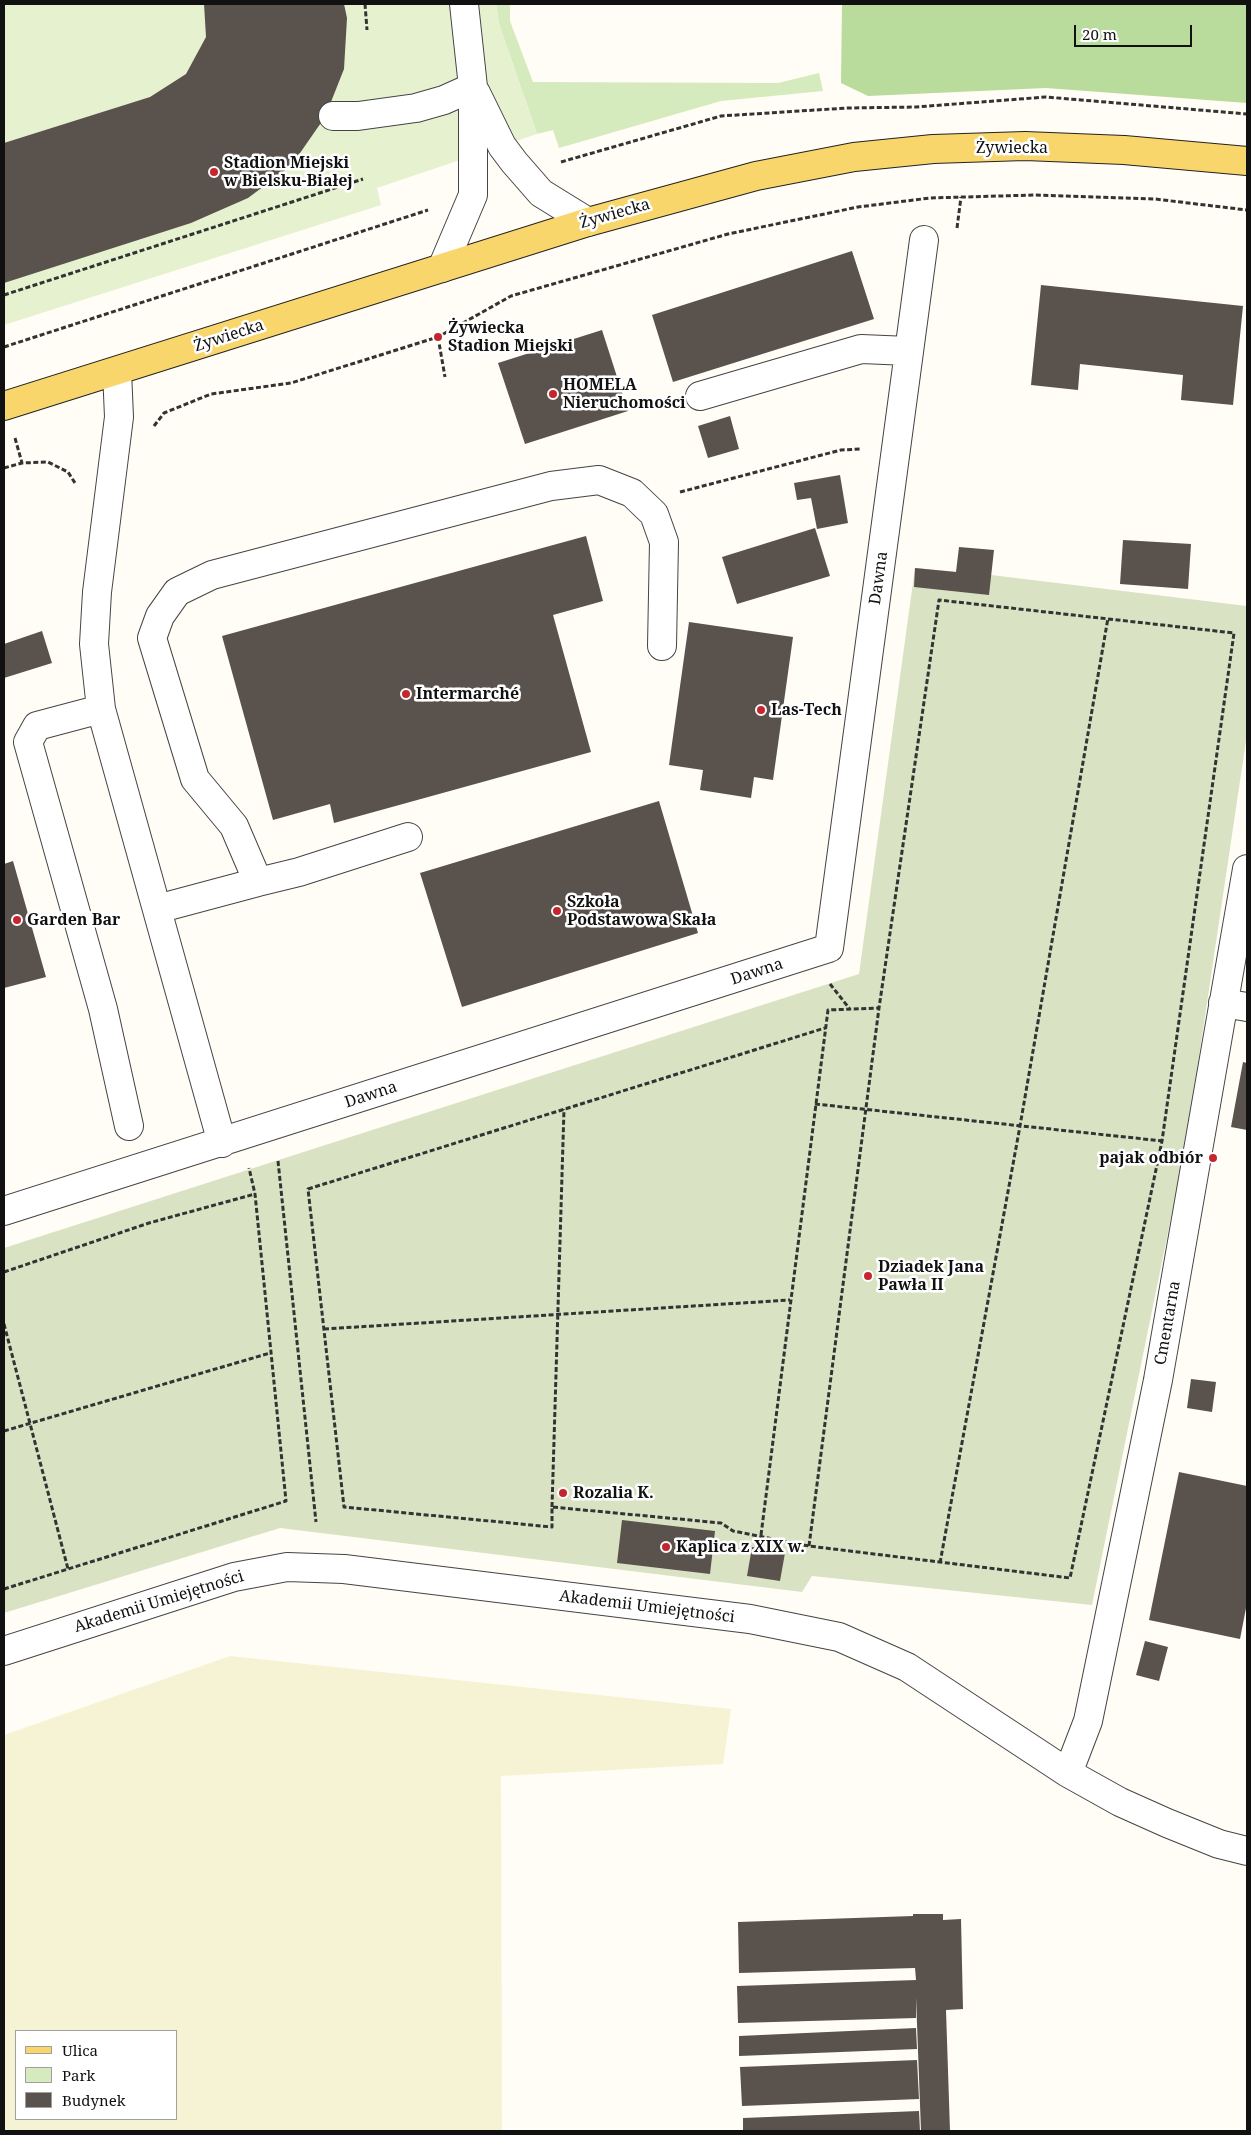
<!DOCTYPE html>
<html>
<head>
<meta charset="utf-8">
<style>
  body { margin:0 }
  #map { position:relative; width:1251px; height:2135px; overflow:hidden; background:#fffdf5; font-family:"Noto Serif",serif }
  canvas { display:block }
  .frame { position:absolute; inset:0; border:5px solid #111; pointer-events:none }
  .legend { position:absolute; left:15px; top:2030px; width:162px; height:90px; box-sizing:border-box; background:#fff; border:1px solid #a0a0a0; margin:0; padding:6px 9px; list-style:none; font-size:15px; color:#111 }
  .legend li { display:flex; align-items:center; gap:10px; height:25px }
  .legend b { width:25px; border:1px solid #a0a0a0 }
  .scale { position:absolute; left:1074px; top:25px; width:118px; height:22px; box-sizing:border-box; border:2px solid #111; border-top:0; padding-left:6px; font-size:15px; line-height:18px; white-space:nowrap; color:#111; -webkit-text-stroke:4px #fff; paint-order:stroke }
</style>
</head>
<body>
<div id="map">
<canvas width="1251" height="2135"></canvas>
<div class="frame"></div>
<ul class="legend">
<li><b style="height:6px;background:#f9d66b"></b>Ulica</li>
<li><b style="height:14px;background:#d5ebbd"></b>Park</li>
<li><b style="height:14px;background:#5a524d"></b>Budynek</li>
</ul>
<div class="scale">20 m</div>
</div>
<script>
const g = document.querySelector('canvas').getContext('2d');
g.lineJoin = 'round';
function fillPath(path, color) {
  g.fillStyle = color;
  g.fill(path, 'evenodd');
}
function poly(rows) {
  const path = new Path2D();
  for (const r of rows) {
    path.moveTo(r[0], r[1]);
    for (let i = 2; i < r.length; i += 2) path.lineTo(r[i], r[i + 1]);
  }
  return path;
}
function stroke(path, color, width, dash) {
  g.strokeStyle = color;
  g.lineWidth = width;
  g.lineCap = dash ? 'butt' : 'round';
  g.setLineDash(dash || []);
  g.stroke(path);
}
function drawText(font, color, halo, rows, align = 'center') {
  g.font = font + ' "Noto Serif",serif';
  g.lineWidth = 5;
  g.setLineDash([]);
  g.textBaseline = 'middle';
  g.strokeStyle = halo;
  g.fillStyle = color;
  for (const [text, x, y, turn = 0] of rows) {
    g.save();
    g.translate(x, y);
    g.rotate((+turn || 0) * Math.PI / 180);
    g.textAlign = isNaN(turn) ? turn : align;
    if (halo) g.strokeText(text, 0, 0);
    g.fillText(text, 0, 0);
    g.restore();
  }
}
fillPath(poly([
  [230,1656,731,1709,723,1764,501,1776,502,2131,4,2131,4,1735],
  [16,2031,176,2031,176,2119,16,2119]
]), '#f6f3d4');
fillPath(poly([
  [496,4,510,4,510,21,533,82,778,83,819,73,823,91,721,101,559,148,553,130,537,134,499,24]
]), '#d5ebbd');
fillPath(poly([
  [842,4,1247,4,1247,103,1046,88,868,96,841,83]
]), '#b9dc9c');
fillPath(poly([
  [915,568,991,575,1247,606,1247,734,1186,1144,1092,1605,812,1576,802,1592,280,1528,4,1613,4,1248,859,974]
]), '#d9e3c4');
fillPath(poly([
  [4,4,496,4,499,24,537,134,377,188,381,205,4,325]
]), '#e6f2cf');
fillPath(poly([
  [204,4,344,4,347,18,344,69,325,117,291,166,248,198,191,223,4,283,4,143,150,97,186,74,206,37],
  [852,251,874,319,673,382,652,315],
  [1041,285,1243,306,1233,405,1181,400,1183,375,1080,364,1078,390,1031,385],
  [602,330,628,411,525,444,498,363],
  [730,416,739,449,708,458,698,426],
  [840,475,848,523,817,529,811,498,797,500,794,483],
  [815,528,830,576,737,604,722,557],
  [586,536,603,601,553,615,591,752,334,823,330,804,273,820,222,636],
  [1123,540,1191,544,1188,589,1120,584],
  [959,547,994,550,989,595,914,587,915,568,956,572],
  [689,622,793,637,773,780,754,777,751,798,700,790,703,770,669,765],
  [42,631,52,663,4,678,4,644],
  [659,801,698,933,462,1007,420,873],
  [13,861,46,977,4,988,4,864],
  [1243,1062,1247,1063,1247,1130,1231,1127],
  [1191,1379,1216,1382,1212,1412,1187,1408],
  [1179,1472,1247,1486,1247,1603,1240,1639,1149,1620],
  [622,1520,715,1531,710,1574,617,1563],
  [752,1547,785,1553,780,1581,747,1576],
  [1145,1641,1168,1647,1159,1681,1136,1675],
  [913,1914,943,1914,943,1920,961,1919,963,2009,946,2010,950,2131,921,2131,916,1997,916,2018,738,2023,737,1986,916,1980,915,1968,739,1973,738,1922,913,1916],
  [916,2028,917,2049,739,2056,739,2036],
  [917,2060,919,2099,742,2106,740,2067],
  [919,2111,920,2131,743,2131,743,2118]
]), '#5a524d');
const minor = poly([
  [476,93,502,146,514,162,541,193,588,222],
  [333,116,358,116,416,108,444,100,473,87],
  [442,268,473,195,473,87,464,4],
  [117,371,119,417,97,592,94,644,101,709,222,1143],
  [700,396,861,349,909,351],
  [101,709,37,726,28,742,103,1009,129,1126],
  [258,882,299,872,408,837],
  [157,909,258,882,234,826,195,779,152,638,160,616,177,592,212,575,551,486,599,480,632,493,654,514,664,542,662,646],
  [1223,1003,1247,1007],
  [4,1211,829,948,924,240],
  [4,1651,234,1577,287,1567,344,1569,750,1619,839,1637,907,1667,1068,1773,1120,1802,1167,1823,1219,1844,1247,1851],
  [1068,1773,1088,1721,1158,1380,1247,869]
]);
const major = poly([
  [4,406,588,222,756,176,854,157,933,149,1025,146,1124,150,1247,161]
]);
stroke(minor, '#444', 30);
stroke(major, '#222', 30);
stroke(poly([
  [365,4,367,30],
  [561,162,721,116,847,108,916,107,1046,97,1247,114],
  [957,228,961,197],
  [4,295,363,179],
  [438,337,445,377],
  [4,347,428,210],
  [154,426,164,413,211,394,291,383,438,337,511,296,728,234,858,207,930,198,1034,195,1155,199,1247,210],
  [15,438,22,463],
  [4,468,22,463,48,462,68,472,75,483],
  [680,492,841,450,861,449],
  [830,984,849,1008],
  [815,1104,1163,1141],
  [278,1161,316,1522],
  [4,1272,149,1223,255,1194],
  [4,1324,68,1569],
  [324,1329,790,1300],
  [4,1431,270,1353],
  [552,1507,564,1109],
  [761,1535,828,1010,879,1008],
  [809,1546,879,1008,939,600,1234,633,1162,1141,1070,1578,809,1546,733,1531,721,1523,552,1507,552,1527,344,1507,308,1189,825,1028],
  [940,1563,1020,1126,1108,618],
  [4,1589,286,1501,255,1194,249,1168]
]), '#333', 3, [5, 2.5]);
stroke(minor, '#fff', 28);
stroke(major, '#f9d66b', 28);
for (const [x, y, r, color] of [
  [214,172,5,"#c4262e"],
  [438,337,5,"#c4262e"],
  [553,394,5,"#c4262e"],
  [406,694,5,"#c4262e"],
  [761,710,5,"#c4262e"],
  [557,911,5,"#c4262e"],
  [17,920,5,"#c4262e"],
  [1213,1158,5,"#c4262e"],
  [868,1276,5,"#c4262e"],
  [563,1493,5,"#c4262e"],
  [666,1547,5,"#c4262e"]
]) {
  const dot = new Path2D();
  dot.arc(x, y, r, 0, 2 * Math.PI);
  g.fillStyle = color;
  g.fill(dot);
  stroke(dot, '#fff', 2);
}
drawText('16px', '#111', '#fff', [
  ["Żywiecka",1012,148],
  ["Żywiecka",615,214,-16],
  ["Żywiecka",229,336,-18],
  ["Dawna",879,578,-82],
  ["Dawna",757,972,-18],
  ["Dawna",371,1095,-18],
  ["Cmentarna",1168,1323,-80],
  ["Akademii Umiejętności",159,1602,-17],
  ["Akademii Umiejętności",647,1607,7]
]);
drawText('bold 16px', '#111', '#fff', [
  ["Stadion Miejski",224,163],
  ["w Bielsku-Białej",224,181],
  ["Żywiecka",448,328],
  ["Stadion Miejski",448,346],
  ["HOMELA",563,385],
  ["Nieruchomości",563,403],
  ["Intermarché",416,694],
  ["Las-Tech",771,710],
  ["Szkoła",567,902],
  ["Podstawowa Skała",567,920],
  ["Garden Bar",27,920],
  ["pajak odbiór",1203,1158,"right"],
  ["Dziadek Jana",878,1267],
  ["Pawła II",878,1285],
  ["Rozalia K.",573,1493],
  ["Kaplica z XIX w.",676,1547]
], 'left');
</script>
</body>
</html>
